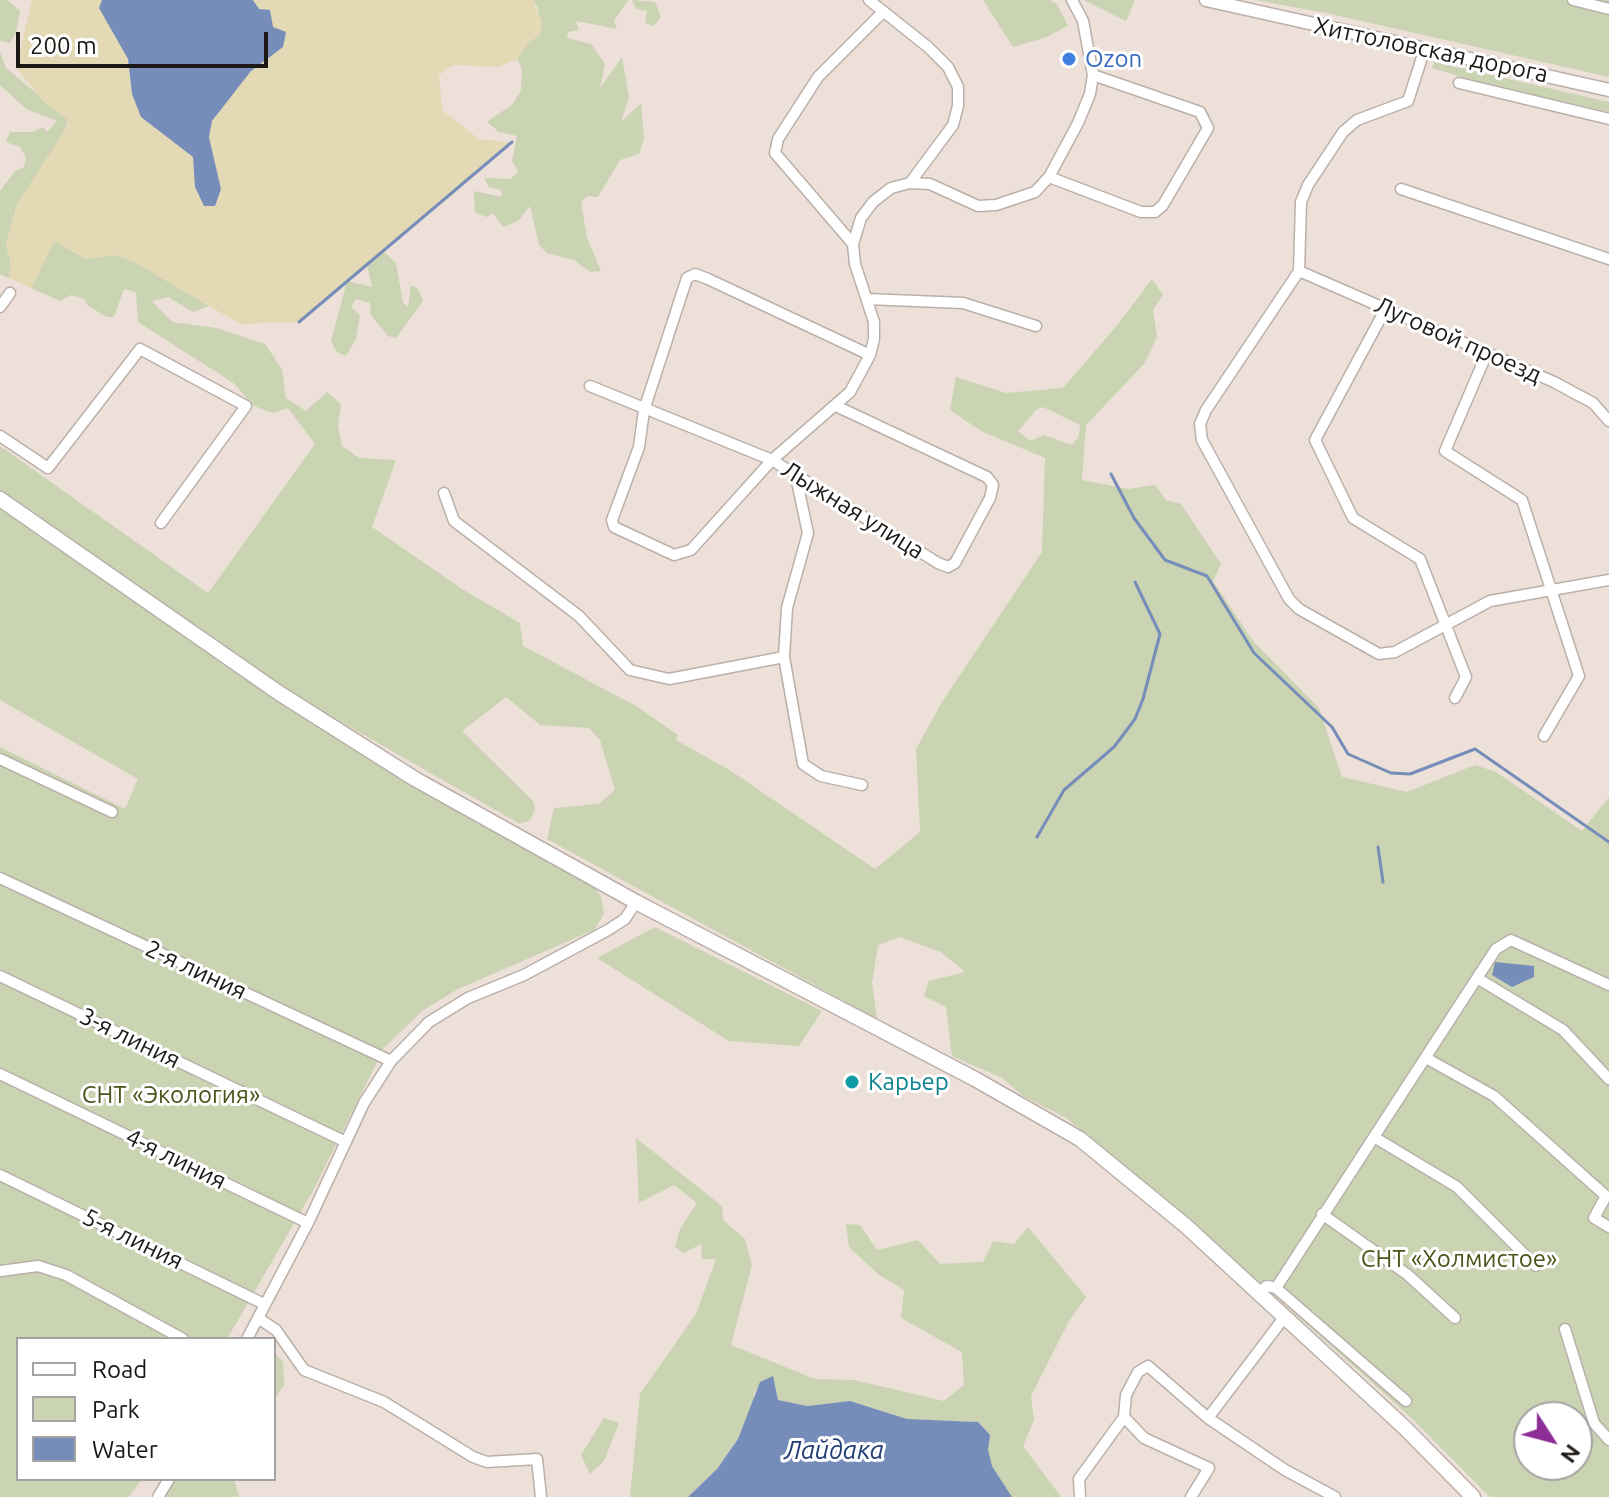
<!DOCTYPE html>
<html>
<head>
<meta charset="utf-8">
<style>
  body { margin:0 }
  #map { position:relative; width:1609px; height:1497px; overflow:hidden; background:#ece0d9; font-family:Ubuntu,sans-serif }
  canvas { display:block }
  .legend { position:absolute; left:16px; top:1337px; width:260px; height:144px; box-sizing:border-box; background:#fff; border:2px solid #a4a3a1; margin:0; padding:10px 14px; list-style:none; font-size:24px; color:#1c1815 }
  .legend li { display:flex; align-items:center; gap:16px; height:40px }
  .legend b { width:40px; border:2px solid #a4a3a1 }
  .north { position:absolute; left:1513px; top:1401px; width:80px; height:80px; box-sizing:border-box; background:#fff; border:2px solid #a4a3a1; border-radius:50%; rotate:126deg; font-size:22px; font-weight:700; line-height:32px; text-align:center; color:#1c1815 }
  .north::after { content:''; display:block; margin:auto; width:28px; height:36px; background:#8d2e97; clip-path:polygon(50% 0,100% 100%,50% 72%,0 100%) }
  .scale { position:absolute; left:16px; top:32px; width:252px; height:36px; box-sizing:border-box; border:4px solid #1c1815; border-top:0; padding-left:10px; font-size:24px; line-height:28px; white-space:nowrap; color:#1c1815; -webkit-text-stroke:6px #fff; paint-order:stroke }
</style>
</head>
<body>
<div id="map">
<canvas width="1609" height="1497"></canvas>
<ul class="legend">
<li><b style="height:10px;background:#fff"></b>Road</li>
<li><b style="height:22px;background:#cad3b2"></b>Park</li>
<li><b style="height:22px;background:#768dba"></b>Water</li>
</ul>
<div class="north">N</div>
<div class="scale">200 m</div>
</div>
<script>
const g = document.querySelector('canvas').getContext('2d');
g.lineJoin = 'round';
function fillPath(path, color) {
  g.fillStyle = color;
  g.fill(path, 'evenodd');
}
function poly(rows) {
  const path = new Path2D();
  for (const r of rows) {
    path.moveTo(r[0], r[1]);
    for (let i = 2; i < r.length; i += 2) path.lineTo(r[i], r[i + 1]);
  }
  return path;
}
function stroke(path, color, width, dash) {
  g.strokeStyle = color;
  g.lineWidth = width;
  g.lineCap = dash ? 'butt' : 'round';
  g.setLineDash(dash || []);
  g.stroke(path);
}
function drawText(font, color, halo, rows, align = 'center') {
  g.font = font + ' Ubuntu,sans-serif';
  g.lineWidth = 6;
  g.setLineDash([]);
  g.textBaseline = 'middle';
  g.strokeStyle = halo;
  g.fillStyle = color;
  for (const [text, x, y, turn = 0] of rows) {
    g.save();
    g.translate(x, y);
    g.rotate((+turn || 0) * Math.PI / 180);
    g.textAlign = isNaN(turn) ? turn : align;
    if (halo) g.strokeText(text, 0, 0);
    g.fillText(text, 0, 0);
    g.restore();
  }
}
fillPath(poly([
  [0,0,8,0,20,11,16,33,10,43,0,41],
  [533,0,628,0,614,21,617,29,576,21,579,30,568,32,567,38,591,44,605,64,600,88,622,57,629,97,621,122,641,103,644,139,639,154,620,160,598,197,587,196,581,202,587,238,601,271,590,272,574,260,547,253,539,245,530,206,518,221,503,227,493,213,487,217,475,213,474,191,502,197,501,190,489,187,484,178,511,179,518,171,512,161,517,136,499,132,487,122,513,104,521,90,522,69,517,59,529,42,540,35,538,8],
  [632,0,655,2,661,17,654,26,645,23,647,11,636,9],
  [983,0,1049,0,1057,4,1068,26,1044,38,1013,47],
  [1084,0,1135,0,1126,21],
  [1256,0,1609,0,1609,77,1331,14],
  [0,52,6,68,68,120,64,134,17,204,6,245,11,265,9,278,0,274,0,191,15,171,24,167,26,158,20,147,6,142,10,132,32,132,43,127,47,132,57,121,26,109,0,85],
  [1434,62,1609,102,1609,112,1480,82,1432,68],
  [54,241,87,259,115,255,133,261,209,306,193,312,168,297,152,301,172,322,217,328,265,344,282,369,286,398,306,411,327,392,341,404,338,425,342,446,359,458,396,460,372,527,462,589,520,623,523,646,636,706,678,735,676,740,731,771,875,869,920,832,916,749,942,702,1042,552,1045,458,981,431,950,410,956,377,1006,393,1063,388,1119,323,1152,279,1163,295,1153,310,1157,337,1144,364,1086,425,1082,480,1128,489,1155,485,1166,500,1181,504,1221,564,1213,581,1253,641,1319,708,1342,777,1407,792,1475,765,1496,772,1582,831,1609,797,1609,1497,1490,1497,1405,1412,1191,1221,1066,1118,1023,1096,1002,1078,952,1056,946,1007,924,996,929,981,965,972,941,952,899,937,878,945,872,983,877,1019,547,839,554,808,599,804,615,790,600,740,589,728,540,725,506,697,462,731,533,801,535,810,530,820,520,824,262,677,0,491,0,446,208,593,315,444,288,408,272,413,252,405,235,384,138,322,136,292,124,289,114,317,107,317,88,306,84,299,71,295,60,301,31,288],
  [1043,407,1080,425,1079,436,1072,445,1044,435,1030,441,1018,431,1036,410],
  [1529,1417,1577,1417,1577,1465,1529,1465],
  [383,251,396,263,403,303,408,307,411,285,418,289,423,301,396,338,388,336,371,315,370,303,356,299,351,307,360,315,356,339,346,356,337,352,331,341,347,281,372,287,367,265],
  [0,507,410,785,593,885,601,897,604,914,594,930,458,989,422,1011,384,1048,314,1189,227,1339,18,1339,18,1479,142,1479,129,1497,0,1497,0,747,125,809,138,779,0,700],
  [655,927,822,1011,799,1046,729,1041,597,958],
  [636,1138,722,1206,723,1220,745,1239,752,1265,731,1345,815,1379,854,1380,944,1401,964,1385,962,1352,901,1318,904,1290,878,1274,849,1247,846,1224,860,1225,877,1250,918,1240,940,1264,983,1262,993,1241,1014,1244,1028,1227,1086,1297,1069,1321,1031,1396,1034,1420,1023,1446,1061,1497,1012,1497,992,1466,978,1422,907,1419,850,1401,807,1406,778,1400,773,1376,754,1392,755,1402,738,1439,717,1469,688,1497,630,1497,640,1394,696,1314,716,1259,702,1259,701,1244,684,1253,675,1247,680,1229,697,1203,674,1185,639,1203],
  [274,1352,283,1362,284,1385,274,1400],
  [604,1418,619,1423,604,1461,590,1474,581,1455],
  [175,1479,234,1479,239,1497,164,1497]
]), '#cad3b2');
fillPath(poly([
  [32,0,102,0,100,8,128,59,132,95,141,116,193,157,196,187,204,206,215,206,221,189,209,137,212,121,251,71,282,47,253,0,533,0,542,22,540,35,529,42,517,59,498,67,453,65,439,75,442,110,479,139,512,142,299,322,240,324,133,261,115,255,88,259,54,241,31,288,9,278,11,265,6,245,17,204,68,125,68,120,43,101,16,68]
]), '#e3d9b4');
fillPath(poly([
  [102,0,253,0,259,9,270,10,273,27,286,32,283,47,251,71,212,121,209,137,221,189,215,206,204,206,195,187,193,157,141,117,132,94,128,59,99,8],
  [1495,962,1534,966,1534,977,1512,987,1492,975],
  [773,1376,778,1400,807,1406,850,1401,907,1419,978,1422,990,1435,988,1450,992,1466,1012,1497,688,1497,717,1469,738,1439,760,1382]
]), '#768dba');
stroke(poly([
  [299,322,512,142],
  [1111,474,1134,518,1165,560,1207,576,1254,653,1332,727,1348,754,1391,773,1410,774,1475,749,1609,842],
  [1037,837,1064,790,1114,747,1135,719,1143,699,1160,634,1135,582],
  [1378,847,1383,882]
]), '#768dba', 3);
const minor = poly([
  [869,0,928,47,948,67,958,87,958,106,953,125,910,183],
  [1573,0,1609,9],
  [1425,48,1408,101,1357,120,1343,132,1308,185,1301,202,1299,271,1206,410,1200,424,1202,440,1289,599,1299,609,1379,654,1395,652,1490,601,1609,580],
  [1459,83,1609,119],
  [1049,177,1141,212,1155,212,1163,205,1208,128,1200,112,1093,75],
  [1401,189,1609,259],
  [853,244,775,153,778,139,818,77,883,12],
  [1299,271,1554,382,1593,403,1609,421],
  [867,299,963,303,1036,326],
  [0,307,10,293],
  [1386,308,1315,440,1353,518,1420,559,1466,677,1455,698],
  [1487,353,1445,451,1522,500,1579,676,1544,736],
  [870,355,708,279,695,274,687,278,644,410,639,447,612,520,614,527,674,555,691,550,772,460,850,392,870,355,874,339,874,322,855,264,853,244,861,218,873,202,891,188,910,183,930,184,978,206,996,205,1035,192,1049,177,1078,123,1090,94,1093,75,1083,21,1072,0],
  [590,386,772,460,938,563,948,567,955,563,990,498,993,485,987,477,836,406],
  [0,436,48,468,140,349,246,406,161,523],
  [796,477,808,533,787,608,784,657,803,764,821,776,862,785],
  [444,493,454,521,579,616,630,670,669,679,784,657],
  [0,759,112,812],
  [0,878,391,1061],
  [0,976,346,1142],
  [1477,978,1496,949,1511,940,1609,985],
  [1426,1058,1494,1096,1606,1196,1594,1218,1609,1227],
  [0,1074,308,1223],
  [1374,1137,1457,1187,1536,1266],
  [0,1175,264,1304],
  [1322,1214,1408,1275,1455,1318],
  [0,1271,38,1266,66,1275,183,1339],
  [1276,1288,1406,1401],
  [1257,1294,1267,1286,1276,1288,1477,978,1563,1030,1609,1079],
  [258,1318,276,1330,304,1370,384,1402,473,1457,487,1462,537,1459,541,1497],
  [1283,1319,1208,1418,1285,1470,1335,1497],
  [1565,1329,1594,1423,1609,1440],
  [247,1339,308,1223,364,1103,391,1061,429,1022,468,998,524,975,608,930,625,919,636,902],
  [1124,1417,1126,1395,1138,1372,1148,1366,1208,1418],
  [158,1497,169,1479],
  [1080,1497,1079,1479,1124,1417,1144,1438,1209,1468,1191,1497]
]);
const tertiary = poly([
  [1206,0,1609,90]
]);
const secondary = poly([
  [0,499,279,693,415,779,636,902,975,1079,1080,1139,1186,1226,1405,1428,1473,1497]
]);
stroke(minor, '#bbb0a9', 13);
stroke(tertiary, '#bbb0a9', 15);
stroke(secondary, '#bbb0a9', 17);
stroke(minor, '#fff', 10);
stroke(tertiary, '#fff', 12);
stroke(secondary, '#fff', 14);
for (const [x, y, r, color] of [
  [1069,59,8,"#3f7fe0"],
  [852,1082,8,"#0f9aa8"]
]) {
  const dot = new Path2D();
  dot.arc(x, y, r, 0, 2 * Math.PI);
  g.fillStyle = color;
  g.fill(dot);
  stroke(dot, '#fff', 3);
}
drawText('24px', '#1c1815', '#fff', [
  ["Хиттоловская дорога",1431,50,12],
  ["Луговой проезд",1458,340,24],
  ["Лыжная улица",853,510,32],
  ["2-я линия",196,970,25],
  ["3-я линия",130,1038,26],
  ["4-я линия",176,1159,26],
  ["5-я линия",133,1239,26]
]);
drawText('24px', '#366cbe', '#fff', [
  ["Ozon",1085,59]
], 'left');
drawText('24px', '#0d838f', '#fff', [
  ["Карьер",868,1082]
], 'left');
drawText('24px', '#49551b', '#fff', [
  ["СНТ «Экология»",171,1095],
  ["СНТ «Холмистое»",1459,1259]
]);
drawText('italic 26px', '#233d77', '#fff', [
  ["Лайдака",834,1450]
]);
</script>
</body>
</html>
